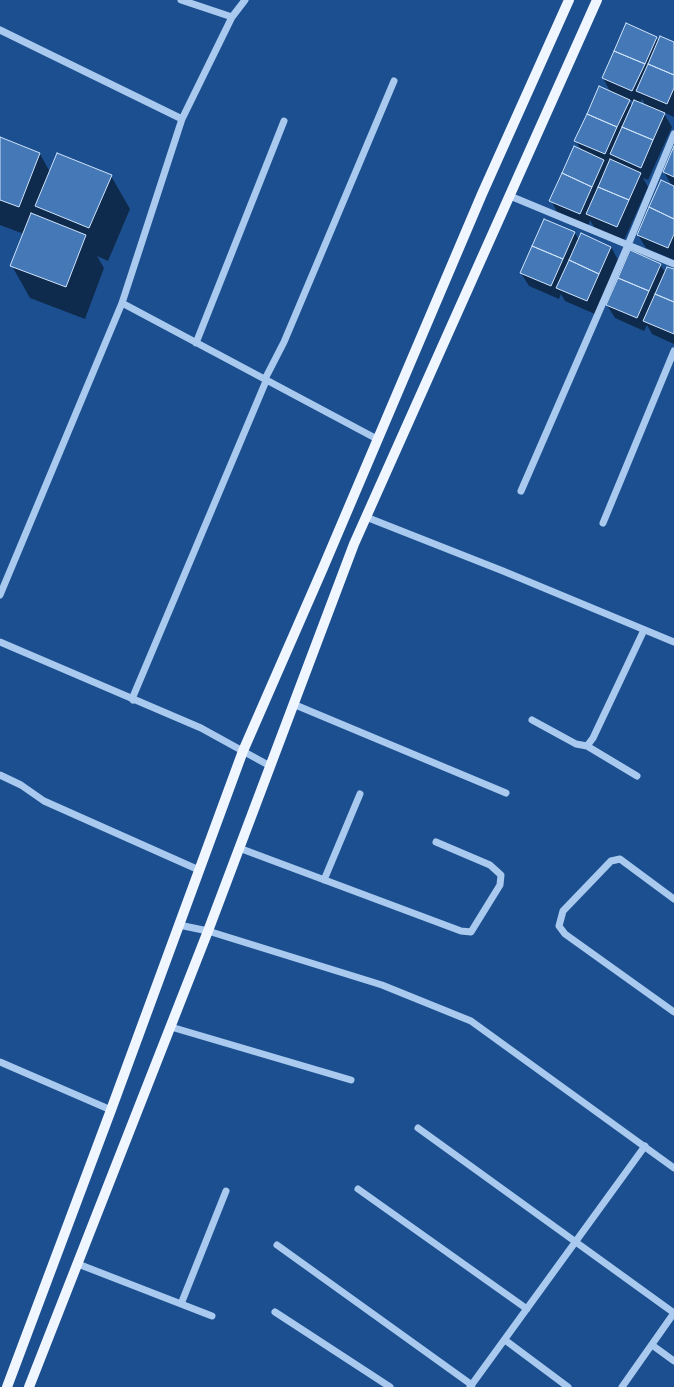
<!DOCTYPE html>
<html>
<head>
<meta charset="utf-8">
<style>
  body { margin:0 }
  canvas { display:block; background:#1b4f8f }
</style>
</head>
<body>
<canvas width="674" height="1387"></canvas>
<script>
const g = document.querySelector('canvas').getContext('2d');
g.lineJoin = 'round';
function fillPath(path, color) {
  g.fillStyle = color;
  g.fill(path, 'evenodd');
}
function poly(rows) {
  const path = new Path2D();
  for (const r of rows) {
    path.moveTo(r[0], r[1]);
    for (let i = 2; i < r.length; i += 2) path.lineTo(r[i], r[i + 1]);
  }
  return path;
}
function stroke(path, color, width, dash) {
  g.strokeStyle = color;
  g.lineWidth = width;
  g.lineCap = dash ? 'butt' : 'round';
  g.setLineDash(dash || []);
  g.stroke(path);
}
fillPath(poly([
  [656,38,659,43,674,43,674,117,663,112,672,127,648,180,643,178,648,187,624,240,594,227,590,220,588,227,558,214,551,200,581,150,576,141,611,93,603,78],
  [628,99,635,102,632,107],
  [642,99,646,106,640,103],
  [0,138,40,154,50,172,111,176,130,209,108,261,97,256,104,268,85,319,30,298,12,266,24,234,0,225],
  [674,149,674,260,646,248,638,235,672,186,664,172],
  [575,233,579,240,611,247,618,260,595,314,565,301,561,294,559,299,529,286,521,273],
  [660,265,666,273,674,270,674,344,652,334,647,325,644,331,615,318,607,305]
]), '#0007');
const building = poly([
  [626,23,657,37,645,64,614,51,626,23],
  [660,36,674,42,674,75,648,64,660,36],
  [614,51,645,64,632,91,602,78,614,51],
  [648,64,674,75,674,88,667,104,636,91,648,64],
  [599,86,630,100,617,127,587,114,599,86],
  [634,100,665,113,653,140,622,127,634,100],
  [587,114,617,127,605,154,574,141,587,114],
  [622,127,653,140,641,168,610,154,622,127],
  [0,137,40,153,19,207,0,200,0,137],
  [574,146,604,160,592,187,562,173,574,146],
  [674,146,674,177,663,172,674,146],
  [57,153,112,175,89,228,35,206,57,153],
  [610,159,641,173,629,200,598,187,610,159],
  [562,173,592,187,580,214,549,201,562,173],
  [661,180,674,186,674,219,649,207,661,180],
  [598,187,629,200,617,227,586,214,598,187],
  [649,207,674,219,674,234,668,248,637,235,649,207],
  [31,213,86,235,66,287,10,266,31,213],
  [544,219,575,232,563,259,532,246,544,219],
  [581,233,611,247,599,274,569,260,581,233],
  [532,246,563,259,551,286,520,273,532,246],
  [630,250,661,264,649,291,618,278,630,250],
  [569,260,599,274,587,301,556,288,569,260],
  [667,267,674,269,674,302,655,294,667,267],
  [618,278,649,291,637,318,606,305,618,278],
  [655,294,674,302,674,334,643,321,655,294]
]);
fillPath(building, '#4478b7');
stroke(building, '#cfe3fa', 1);
stroke(poly([
  [181,0,232,17],
  [0,30,182,119],
  [510,196,674,264],
  [122,303,377,439],
  [196,343,284,121],
  [521,491,628,245,674,134],
  [366,517,503,571,674,642],
  [603,523,674,351],
  [0,595,122,303,182,119,232,17,245,0],
  [0,642,201,728,270,766],
  [133,700,132,699,266,381,265,379,284,342,394,81],
  [293,704,506,793],
  [532,720,576,744,587,746,593,738,644,630],
  [587,746,637,776],
  [0,775,21,785,44,801,199,870],
  [239,848,461,931,471,932,500,885,501,875,490,865,436,842],
  [324,880,360,794],
  [674,899,620,859,611,861,563,911,559,926,565,934,674,1012],
  [179,925,208,931,382,985,471,1021,674,1168],
  [171,1027,351,1080],
  [0,1062,111,1110],
  [418,1128,674,1313],
  [358,1189,527,1309],
  [277,1245,472,1385],
  [78,1264,212,1316],
  [181,1304,226,1191],
  [275,1312,390,1387],
  [505,1340,568,1387],
  [652,1345,674,1361],
  [470,1387,645,1146],
  [622,1387,674,1313]
]), '#a9c9ee', 7);
stroke(poly([
  [7,1387,111,1110,243,751,323,568,482,194,569,0],
  [29,1387,208,931,354,544,597,0]
]), '#f0f6ff', 10);
</script>
</body>
</html>
